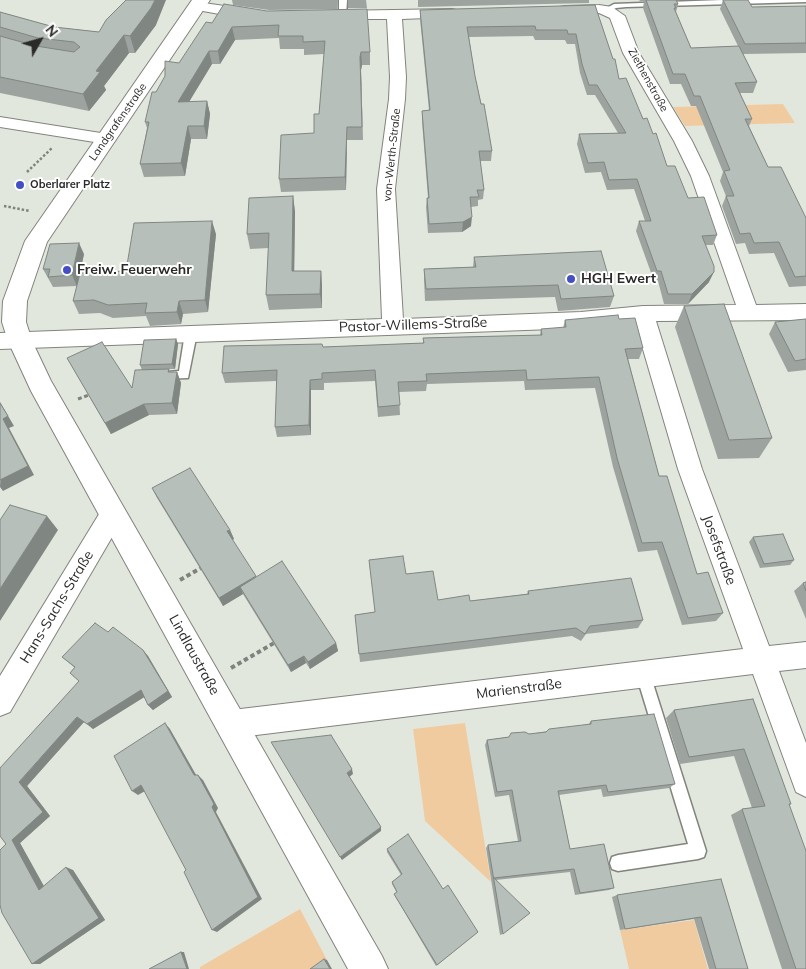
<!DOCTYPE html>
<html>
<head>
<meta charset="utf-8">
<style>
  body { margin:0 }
  #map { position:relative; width:806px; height:969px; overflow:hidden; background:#e2e7de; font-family:Mulish,sans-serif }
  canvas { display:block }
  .north { position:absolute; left:15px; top:15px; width:50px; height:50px; -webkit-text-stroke:4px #fff; paint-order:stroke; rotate:52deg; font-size:14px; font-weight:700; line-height:20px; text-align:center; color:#2a2b28 }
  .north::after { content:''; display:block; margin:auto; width:18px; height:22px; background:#2a2b28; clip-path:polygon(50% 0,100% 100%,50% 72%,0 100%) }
</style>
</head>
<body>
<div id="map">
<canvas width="806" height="969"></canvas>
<div class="north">N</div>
</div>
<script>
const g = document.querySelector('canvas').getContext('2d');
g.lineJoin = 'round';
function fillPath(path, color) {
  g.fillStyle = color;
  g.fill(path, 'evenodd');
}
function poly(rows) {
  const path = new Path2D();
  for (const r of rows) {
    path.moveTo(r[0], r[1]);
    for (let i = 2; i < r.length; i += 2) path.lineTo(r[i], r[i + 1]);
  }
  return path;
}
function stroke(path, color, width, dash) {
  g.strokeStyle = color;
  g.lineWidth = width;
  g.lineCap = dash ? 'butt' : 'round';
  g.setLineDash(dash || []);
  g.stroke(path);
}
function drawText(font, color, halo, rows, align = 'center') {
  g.font = font + ' Mulish,sans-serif';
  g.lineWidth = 4;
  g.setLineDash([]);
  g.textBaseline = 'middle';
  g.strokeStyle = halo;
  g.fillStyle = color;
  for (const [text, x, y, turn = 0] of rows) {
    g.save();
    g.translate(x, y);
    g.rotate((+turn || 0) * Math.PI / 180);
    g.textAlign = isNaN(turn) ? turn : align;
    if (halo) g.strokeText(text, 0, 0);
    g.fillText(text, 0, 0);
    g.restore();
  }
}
fillPath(poly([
  [783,104,795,123,685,126,673,107],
  [465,723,491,882,425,821,413,729],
  [300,909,327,960,315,969,200,969,200,967],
  [694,920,708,969,629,969,620,930]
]), '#f1cba0');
const lane = poly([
  [339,0,347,0,346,17,339,15,339,0],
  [722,0,806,0,806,2,626,7,616,8,607,12,603,10,614,4,722,0],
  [191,329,197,333,188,378,158,379,156,376,158,373,179,371,185,333,191,329],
  [643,667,648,669,650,674,706,851,704,857,698,859,618,871,612,869,610,863,612,857,618,855,688,844,636,674,638,669,643,667]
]);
const street = poly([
  [197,2,252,10,257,12,260,15,257,18,252,20,192,9,190,6,192,3,197,2],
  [599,5,612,7,625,16,639,53,692,141,709,176,756,305,806,304,806,320,656,321,702,469,769,646,806,642,806,668,779,671,806,743,806,797,796,792,753,674,232,738,222,734,218,724,222,714,232,710,743,649,678,469,635,322,581,328,0,349,0,333,382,319,377,189,389,99,390,77,387,19,330,19,327,16,330,13,335,11,452,9,457,10,459,13,457,16,452,17,402,19,406,77,405,99,395,189,403,319,581,312,643,306,736,305,691,176,674,141,623,53,610,18,599,13,565,14,560,13,558,10,560,7,565,6,599,5],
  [0,117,107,134,113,135,116,139,113,143,107,144,0,127,0,117],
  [113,502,122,506,125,513,122,520,10,712,0,716,0,676,104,506,113,502]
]);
const secondary = poly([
  [192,0,210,0,47,242,27,301,26,322,32,341,51,381,382,956,388,969,348,969,31,391,8,341,2,322,3,301,25,241,192,0]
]);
stroke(lane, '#81847d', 3);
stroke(street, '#81847d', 2);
stroke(secondary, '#81847d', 2);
stroke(poly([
  [27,172,52,148],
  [4,206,30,211]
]), '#80827d', 2.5, [2.5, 2]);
stroke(poly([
  [78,399,89,395]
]), '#80827d', 3, [4, 2.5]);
stroke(poly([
  [180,580,201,568],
  [231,668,274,643]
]), '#80827d', 4, [4.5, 3]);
fillPath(lane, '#fff');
fillPath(street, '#fff');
fillPath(secondary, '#fff');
fillPath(poly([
  [232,0,338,0,337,9,269,10,233,5],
  [348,0,366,0,367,8,348,8],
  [418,0,589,0,589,3,418,7],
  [639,0,676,0,678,4,676,12,691,48,738,46,720,9,723,0,752,7,806,6,806,53,743,54,757,82,753,93,740,93,752,119,749,126,768,167,806,218,806,286,789,287,774,253,749,254,745,243,736,244,722,206,726,196,720,181,723,172,696,106,691,106,681,84,670,84,643,8,644,1,640,1],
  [224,4,370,52,370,65,362,65,361,70,363,140,347,140,346,190,281,192,279,179,314,133,319,114,324,54,304,55,304,49,280,49,279,38,235,40,220,64,212,64,189,102,207,101,210,114,207,139,191,139,185,176,144,177,140,164,147,128,145,122,156,92,179,63,212,23],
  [595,5,619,79,653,134,667,166,688,198,717,235,713,245,706,245,709,282,688,304,664,304,658,281,654,281,636,231,639,221,645,221,634,189,607,190,601,172,585,173,577,144,579,134,618,133,595,95,587,95,580,73,575,44,567,44,565,40,535,40,533,36,469,37,475,76,492,151,491,161,480,161,484,190,483,199,478,200,478,206,471,207,471,226,462,232,428,233,426,207,427,198,428,198,422,121,422,111,429,110,420,19,420,10],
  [0,12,54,27,99,32,156,25,135,53,129,53,104,86,106,90,89,111,0,93],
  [293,196,295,212,294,271,321,271,322,286,322,308,269,310,266,295,269,248,250,249,247,234],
  [216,234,208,312,183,314,181,324,150,326,146,316,113,318,100,313,79,314,73,301,77,286,53,287,43,269,84,254,80,273,126,271],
  [474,257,614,296,610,307,558,311,555,297,425,301,424,280,424,269,473,267],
  [684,306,772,438,759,458,718,459,675,327],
  [619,319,643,348,639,359,628,359,659,476,697,574,723,613,716,621,682,625,657,550,638,552,613,467,595,388,525,390,524,381,427,384,426,391,399,392,400,415,378,417,375,381,324,383,324,390,311,390,311,435,277,437,275,427,277,381,225,383,222,373,323,347,423,343,423,338,540,335,541,329,563,328,565,320],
  [806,319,806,370,788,372,769,334,775,322],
  [176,339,178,344,175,369,169,369,170,372,177,372,181,383,177,414,149,415,111,434,67,358,132,388,142,370,140,365],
  [152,488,230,530,234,539,232,540,256,577,336,643,338,651,310,669,306,663,291,672,243,594,223,606,157,498],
  [753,537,794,560,790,565,760,568,749,542],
  [406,574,438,600,470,601,527,594,528,591,643,620,638,628,586,634,581,641,572,636,360,662,355,615,375,612],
  [806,582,806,619,794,591,803,583],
  [108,632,148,656,172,697,153,710,148,705,144,697,93,729,84,722,27,786,50,816,20,843,44,886,73,870,105,920,40,964,32,964,6,844,0,836,79,681,70,673,75,668,62,657],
  [753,699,791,804,789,805,806,969,782,969,731,815,742,809,752,808,734,756,680,764,666,718,674,710],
  [591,721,675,784,669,788,603,797,601,789,559,795,570,849,614,888,609,890,575,895,570,872,496,880,503,934,500,935,486,848,488,845,518,841,509,795,495,797,485,745,487,740,529,734,588,725],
  [387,849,443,889,478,932,436,966,395,896,394,894,397,893,392,884,392,882,401,875,387,852],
  [721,879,748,969,709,969,694,919,620,930,612,897,617,895]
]), '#9da4a0');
fillPath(poly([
  [155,0,166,0,156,25,135,53,130,36],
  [232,27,235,40,220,64,218,51],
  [124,35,129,53,104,86,106,90,89,111,83,94,96,71],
  [209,51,212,64,181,115,178,102],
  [361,52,362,65,361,70,363,140,360,57],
  [207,101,210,114,207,139,204,126],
  [188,126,191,139,185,176,181,163],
  [347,127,347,140,346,190,345,177],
  [293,196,295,212,294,286,292,271],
  [472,217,471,226,462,232,463,222],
  [212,221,216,234,208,312,205,300],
  [79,243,84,254,77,286,72,275],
  [321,271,322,286,322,308,320,294],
  [714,272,709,282,688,304,692,294],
  [179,301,183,314,181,324,177,312],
  [176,339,178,344,175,369,172,364],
  [177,372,181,383,177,414,172,403],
  [310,380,311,390,311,435,309,425],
  [0,402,14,426,9,428,34,475,3,491,0,487,3,419],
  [144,404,149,415,111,434,105,423],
  [47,516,58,530,0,621,0,589],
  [230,530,234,539,231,541,227,531],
  [256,576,240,587,243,594,223,606,219,598],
  [336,643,338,651,310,669,308,662],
  [143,650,148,656,172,697,153,710,148,705],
  [304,656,306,663,291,672,288,665],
  [141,690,146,696,93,729,87,724],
  [77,717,84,722,27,786,50,816,20,843,47,892,39,890,12,840,19,782],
  [165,723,170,729,199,780,194,775],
  [352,769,353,774,348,778,347,773],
  [198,775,203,780,218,808,216,812,262,899,217,932,212,930],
  [141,785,147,790,138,795,132,791],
  [381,827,381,831,342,860,340,857],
  [66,867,73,870,105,920,40,964,32,964],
  [181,952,184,952,189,969,187,969],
  [324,959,327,960,332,969,330,969]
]), '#808682');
const building = poly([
  [126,0,155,0,151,8,130,36,124,35,96,71,100,72,83,94,0,77,0,36,36,46,74,52,80,47,74,42,38,38,0,27,0,12,54,27,99,32,106,20,126,0],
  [646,0,676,0,678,4,674,4,676,8,674,8,691,48,739,46,757,82,735,83,752,119,745,119,768,167,781,167,806,218,806,276,795,277,779,242,754,243,750,233,740,234,726,196,734,196,724,171,730,170,700,96,694,96,685,74,673,74,646,0],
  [723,0,748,0,752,7,806,6,806,43,745,44,723,0],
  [224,4,267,11,367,9,370,52,361,52,360,57,362,127,347,127,345,177,279,179,281,135,314,133,314,114,319,114,325,41,303,42,303,36,278,36,279,25,232,27,218,51,209,51,178,102,207,101,204,126,188,126,181,163,140,164,149,122,145,122,152,92,156,92,165,76,165,61,179,63,206,22,212,23,224,4],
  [595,5,613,59,615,59,619,79,626,78,643,119,647,118,653,134,656,133,667,166,675,166,688,198,704,197,717,235,702,236,714,266,714,272,692,294,668,294,661,271,657,271,639,221,651,221,637,179,609,180,604,162,588,163,579,134,626,133,597,85,589,85,582,64,576,34,568,34,567,30,536,30,535,26,467,27,475,76,481,104,484,104,492,151,479,151,484,190,477,190,479,197,470,197,472,217,463,222,429,224,427,198,429,198,422,111,430,110,420,10,595,5],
  [293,196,292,271,321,271,320,294,266,295,269,233,247,234,249,198,293,196],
  [212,221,205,300,179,301,177,312,145,313,147,303,108,305,94,300,73,301,80,273,126,271,134,223,212,221],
  [79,243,72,275,48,277,50,269,43,269,50,244,79,243],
  [601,251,614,296,561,299,558,285,426,289,424,269,476,267,474,257,601,251],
  [724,304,772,438,729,440,684,306,724,304],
  [618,315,619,319,635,318,643,348,625,349,659,476,667,476,697,574,708,572,723,613,688,618,662,542,642,543,617,458,599,377,527,380,526,370,426,374,427,381,398,382,400,405,378,407,375,370,322,373,322,379,310,380,309,425,275,427,277,370,222,373,224,346,322,344,323,347,424,343,423,338,542,335,541,329,566,327,565,320,618,315],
  [806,319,806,359,795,361,775,322,806,319],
  [176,339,172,364,140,365,144,340,176,339],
  [102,342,132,388,135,370,169,369,168,372,177,372,172,403,144,404,105,423,67,358,102,342],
  [0,403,8,416,3,419,28,466,0,480,0,403],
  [190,468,230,530,227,531,256,576,219,598,152,488,190,468],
  [10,505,47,516,0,589,0,520,10,505],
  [783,534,794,560,764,564,753,537,783,534],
  [403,556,406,574,433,571,438,600,469,595,470,601,529,594,528,591,631,578,643,620,590,626,585,634,576,628,359,654,355,615,375,612,369,560,403,556],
  [282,561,336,643,308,662,304,656,288,665,240,587,282,561],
  [806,582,806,591,803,583,806,582],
  [95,623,108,632,113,627,143,650,168,691,148,705,141,690,87,724,77,717,19,782,43,812,12,840,39,890,66,867,99,918,32,964,2,913,0,905,0,850,6,844,0,836,0,768,79,681,70,673,75,667,62,657,95,623],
  [753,699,791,804,789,804,806,851,806,969,796,969,742,809,765,806,744,749,689,757,674,710,753,699],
  [654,714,675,784,608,792,606,785,558,791,570,849,604,844,614,888,580,893,574,869,494,878,530,913,503,934,488,845,521,841,512,790,497,792,487,740,509,737,511,733,525,732,529,734,546,732,549,729,591,724,591,721,654,714],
  [165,723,194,775,198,775,214,804,212,807,258,897,212,930,184,872,186,870,141,785,132,791,114,756,165,723],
  [331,735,352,769,347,773,381,827,340,857,271,742,331,735],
  [408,834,443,889,448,885,478,932,437,965,394,894,397,892,392,882,402,874,387,849,408,834],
  [721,879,748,969,716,969,701,917,625,929,617,895,721,879],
  [181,952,187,969,149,969,181,952],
  [324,959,330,969,310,969,324,959]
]);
fillPath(building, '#b7bfba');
stroke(building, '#808682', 1);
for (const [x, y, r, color] of [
  [20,185,5,"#454fc4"],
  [67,270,5,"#454fc4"],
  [571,279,5,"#454fc4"]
]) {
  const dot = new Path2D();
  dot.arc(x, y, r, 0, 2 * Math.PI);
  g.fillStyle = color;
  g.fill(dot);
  stroke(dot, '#fff', 2);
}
drawText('11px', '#2a2b28', '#fff', [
  ["Ziethenstraße",648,80,61],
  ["Landgrafenstraße",118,122,-55],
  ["von-Werth-Straße",392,155,-84]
]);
drawText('bold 11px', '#2a2b28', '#fff', [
  ["Oberlarer Platz",30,185]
], 'left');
drawText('bold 14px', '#2a2b28', '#fff', [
  ["Freiw. Feuerwehr",77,270],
  ["HGH Ewert",581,279]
], 'left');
drawText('14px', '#2a2b28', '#fff', [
  ["Pastor-Willems-Straße",413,325,-2],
  ["Josefstraße",719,550,70],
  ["Hans-Sachs-Straße",57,607,-59],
  ["Lindlaustraße",194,655,61],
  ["Marienstraße",519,689,-7]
]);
</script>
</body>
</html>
